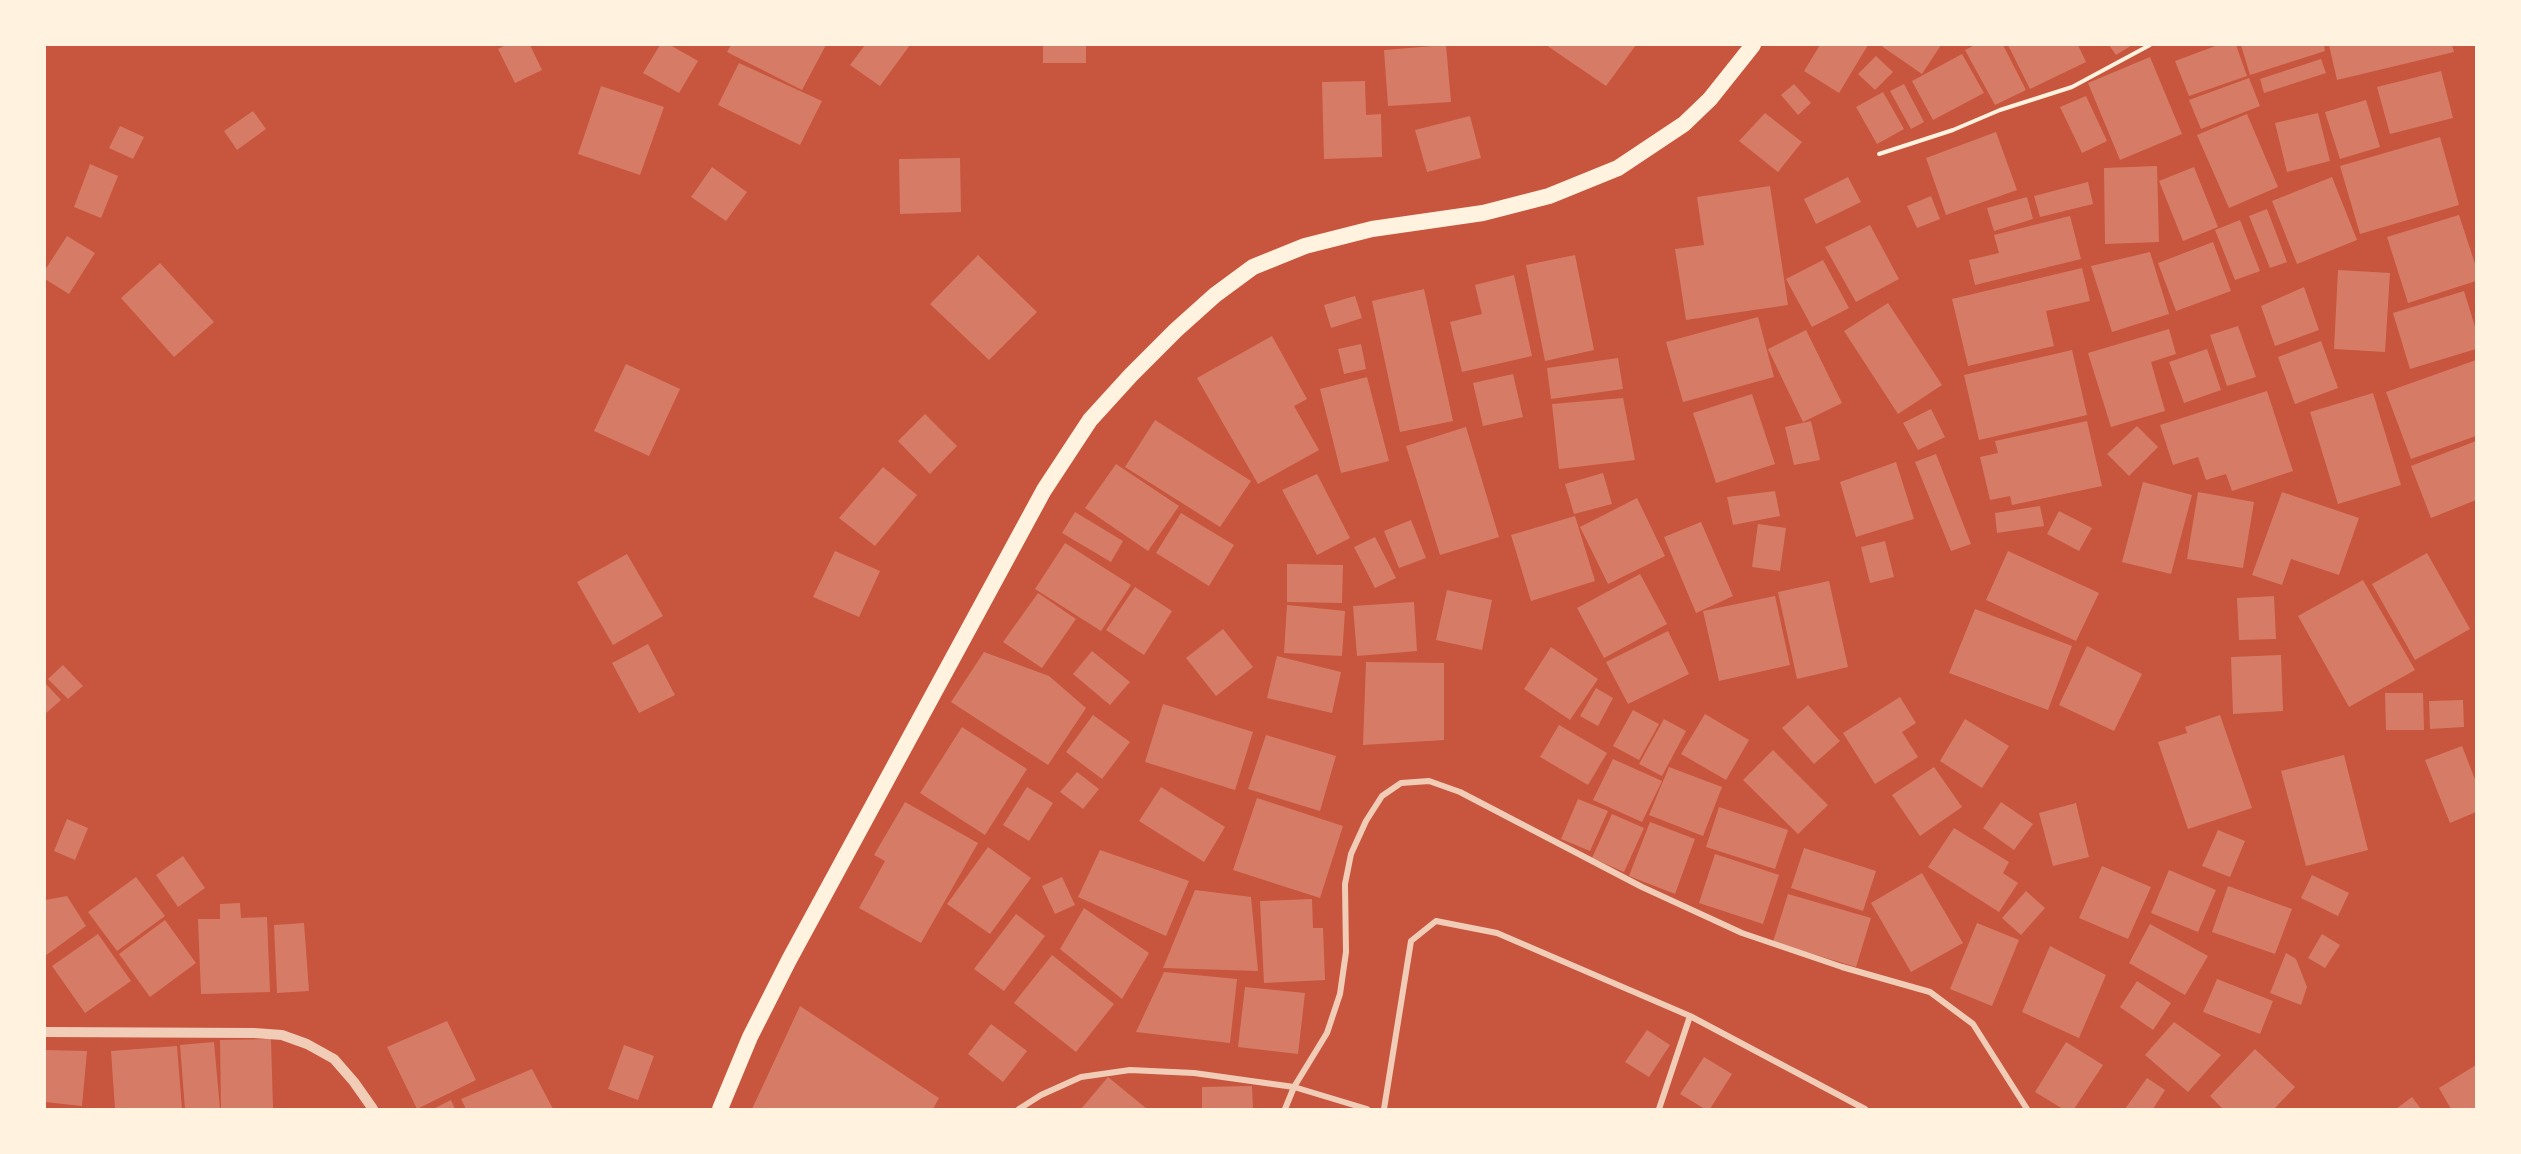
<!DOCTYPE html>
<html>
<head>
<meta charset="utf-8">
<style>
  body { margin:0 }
  #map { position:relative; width:2521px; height:1154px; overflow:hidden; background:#c8553d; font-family:"Golos Text",sans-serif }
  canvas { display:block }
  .frame { position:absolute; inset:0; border:46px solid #fff3e0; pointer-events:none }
</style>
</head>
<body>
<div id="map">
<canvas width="2521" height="1154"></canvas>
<div class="frame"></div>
</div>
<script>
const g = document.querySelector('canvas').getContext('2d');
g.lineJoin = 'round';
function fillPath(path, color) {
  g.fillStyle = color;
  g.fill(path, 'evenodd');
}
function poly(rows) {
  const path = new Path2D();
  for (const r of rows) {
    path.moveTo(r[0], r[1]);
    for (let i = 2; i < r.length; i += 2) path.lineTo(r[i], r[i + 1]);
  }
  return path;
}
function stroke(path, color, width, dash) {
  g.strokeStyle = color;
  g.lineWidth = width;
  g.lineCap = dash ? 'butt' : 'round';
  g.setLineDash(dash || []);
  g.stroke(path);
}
fillPath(poly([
  [506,45,530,45,542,70,515,83,498,49],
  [660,45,670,45,698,61,679,93,643,73],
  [731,45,826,45,802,90,727,52],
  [865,45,910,45,880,86,850,65],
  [1043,45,1086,45,1086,63,1043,63],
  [1446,45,1451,102,1388,106,1384,50],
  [1546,45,1636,45,1606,86],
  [1820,45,1868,45,1839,93,1804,71],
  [1880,45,1941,45,1922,74],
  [1975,45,2003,45,2026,90,1995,105,1965,50],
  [2008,45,2078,45,2086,62,2030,89],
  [2109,45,2132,45,2116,55],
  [2218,45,2236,45,2247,76,2189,96,2175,61],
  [2241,45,2324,45,2325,51,2250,75],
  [2329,45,2452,45,2454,52,2337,80],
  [1962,54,1984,93,1933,120,1912,81],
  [1876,56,1893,72,1875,90,1858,74],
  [2150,57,2182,134,2120,160,2088,83],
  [2321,59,2326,73,2264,93,2260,79],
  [739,63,822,101,800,145,718,105],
  [2441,71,2453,118,2390,134,2377,87],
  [2249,78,2260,106,2201,129,2189,100],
  [1365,81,1366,115,1381,114,1382,157,1324,159,1322,82],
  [1794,84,1811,103,1798,115,1781,95],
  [1904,84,1924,122,1911,129,1890,91],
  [601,86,664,107,640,175,578,154],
  [1883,92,1904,129,1877,144,1856,107],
  [2086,96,2107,141,2082,153,2060,107],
  [2366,100,2380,147,2340,159,2325,112],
  [253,111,266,129,237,150,224,131],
  [1765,113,1802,142,1778,172,1739,141],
  [2318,113,2330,161,2287,172,2275,123],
  [2247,114,2278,187,2229,208,2197,135],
  [1470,116,1481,158,1427,172,1415,130],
  [120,126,144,137,133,159,109,148],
  [1996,132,2017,190,1946,215,1926,158],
  [2440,137,2459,205,2360,234,2340,166],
  [960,158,961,212,900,214,899,159],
  [90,164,118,176,101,218,74,207],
  [2157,166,2159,242,2105,244,2104,168],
  [712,167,747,192,726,221,691,197],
  [2194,167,2218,227,2183,241,2159,181],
  [1848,177,1861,202,1816,224,1804,199],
  [2332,177,2357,240,2297,264,2272,201],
  [2088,182,2093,204,2040,217,2034,196],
  [1770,186,1788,305,1686,320,1675,249,1704,245,1697,197],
  [1931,196,1940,219,1917,228,1907,206],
  [2027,197,2033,219,1994,231,1987,208],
  [2267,209,2287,262,2270,268,2249,216],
  [2459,215,2476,267,2476,281,2408,303,2387,237],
  [2070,216,2081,259,1975,285,1969,260,1999,253,1994,235],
  [2240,220,2260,271,2235,280,2215,230],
  [1870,225,1899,279,1856,302,1825,247],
  [67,236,95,253,69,294,45,279,45,270],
  [2213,242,2231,291,2176,311,2158,263],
  [2150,252,2169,314,2112,332,2091,266],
  [978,255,1037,312,989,360,930,304],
  [1575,255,1594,350,1545,361,1526,265],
  [1823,260,1849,308,1812,327,1786,279],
  [160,263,214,322,174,357,121,298],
  [2082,268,2090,301,2046,311,2054,346,1968,366,1952,299],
  [2338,270,2390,273,2385,352,2334,349],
  [1514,275,1532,356,1462,372,1450,322,1482,314,1475,285],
  [2304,287,2319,330,2275,346,2261,306],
  [1424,289,1453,421,1400,432,1372,301],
  [2464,291,2476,330,2476,349,2410,369,2393,313],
  [1355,296,1362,318,1331,328,1324,305],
  [1888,303,1942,385,1898,414,1844,331],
  [1758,317,1774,377,1683,402,1666,342],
  [2238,326,2256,377,2227,386,2210,335],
  [2169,329,2176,354,2151,362,2165,411,2111,427,2088,353],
  [1806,330,1842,403,1803,422,1768,349],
  [1272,336,1307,399,1294,406,1319,450,1258,484,1197,378],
  [2321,341,2338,388,2295,404,2278,357],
  [1361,344,1366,369,1344,374,1338,349],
  [2207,349,2221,390,2184,403,2169,362],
  [2072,350,2087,415,1979,440,1964,375],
  [1618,358,1623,389,1551,399,1547,368],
  [2476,360,2476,436,2411,459,2386,392],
  [626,364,680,389,649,456,594,431],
  [1513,374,1523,417,1483,426,1473,383],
  [1367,377,1389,461,1341,473,1320,389],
  [2267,391,2293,471,2232,491,2226,474,2206,480,2198,457,2173,465,2160,425],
  [2373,393,2401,485,2338,504,2310,412],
  [1752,394,1775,464,1716,483,1693,413],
  [1623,398,1635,460,1559,469,1552,404],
  [1931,409,1945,437,1918,450,1903,423],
  [925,414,957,446,930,474,898,441],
  [1155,420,1251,481,1220,527,1125,467],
  [1811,421,1820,460,1794,465,1785,427],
  [2087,421,2102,486,2012,505,2010,496,1990,500,1980,457,1998,453,1995,441],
  [2137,426,2158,447,2129,476,2107,454],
  [1466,427,1499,537,1440,555,1406,446],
  [2476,441,2476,500,2431,518,2411,466],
  [1936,454,1971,544,1951,551,1915,462],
  [1896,462,1914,519,1856,537,1840,482],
  [1116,464,1179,506,1148,551,1085,508],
  [883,467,917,495,875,546,839,518],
  [1603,473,1612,504,1574,514,1565,484],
  [1317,474,1350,538,1317,555,1282,490],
  [2143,482,2192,495,2171,574,2122,562],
  [1775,491,1780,516,1733,525,1727,497],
  [2198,492,2254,502,2243,568,2187,559],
  [2282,492,2359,518,2339,575,2291,559,2282,585,2252,575],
  [1637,498,1665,556,1608,584,1580,527],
  [2040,506,2044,526,1997,533,1995,513],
  [2059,511,2092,528,2079,551,2047,534],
  [1075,512,1123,541,1111,562,1062,533],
  [1181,513,1234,545,1209,586,1156,553],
  [1575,516,1595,581,1531,601,1511,535],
  [1411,520,1426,558,1399,568,1384,531],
  [1701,522,1733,596,1696,613,1664,537],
  [1758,524,1786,528,1780,571,1752,567],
  [1375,537,1396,578,1375,588,1354,547],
  [1885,541,1894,577,1870,583,1861,547],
  [1065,543,1131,585,1101,631,1035,589],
  [835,551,880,571,859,617,813,597],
  [2008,551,2099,593,2076,641,1986,600],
  [2427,553,2470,629,2415,660,2372,584],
  [627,554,663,616,613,645,577,582],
  [1287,564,1343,565,1342,603,1287,602],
  [1640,574,1667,624,1604,658,1577,608],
  [2363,580,2415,670,2349,707,2298,616],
  [1829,581,1848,667,1797,679,1778,592],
  [1135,587,1172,611,1144,655,1106,630],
  [1447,590,1492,600,1482,650,1436,640],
  [1038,593,1076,619,1042,668,1003,642],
  [1775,596,1790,665,1719,681,1703,611],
  [2274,596,2276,639,2239,640,2237,598],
  [1414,602,1417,651,1357,656,1353,606],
  [1287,605,1345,611,1342,656,1284,653],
  [1975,609,2072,646,2048,710,1949,673],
  [1223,629,1253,667,1216,696,1186,658],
  [1668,631,1689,674,1628,704,1606,662],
  [648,644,675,695,639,713,612,663],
  [2087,646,2142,674,2114,731,2059,705],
  [1551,647,1598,679,1570,720,1524,689],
  [1092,651,1130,682,1110,705,1073,674],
  [984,652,1049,676,1086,708,1048,765,951,702],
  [2281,655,2283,711,2233,714,2231,657],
  [1277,656,1341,672,1332,713,1267,698],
  [1366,662,1444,663,1444,740,1363,745],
  [63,665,83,686,68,699,48,679],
  [45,683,61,700,45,714],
  [1596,688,1613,698,1598,726,1580,716],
  [2385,693,2423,693,2424,730,2386,730],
  [1900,697,1916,723,1902,732,1918,757,1875,784,1843,733],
  [2463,700,2464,727,2430,729,2429,701],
  [1163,704,1253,732,1235,790,1145,762],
  [1808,705,1840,741,1814,764,1782,728],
  [1633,710,1659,724,1639,760,1613,746],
  [1705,714,1749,740,1726,780,1681,754],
  [1093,715,1130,742,1102,779,1066,752],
  [2220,715,2252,808,2188,829,2158,742,2187,733,2185,727],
  [1664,719,1686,731,1662,776,1639,764],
  [1965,719,2009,746,1982,788,1940,761],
  [1559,725,1607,753,1588,785,1540,757],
  [962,727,1027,769,985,835,920,793],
  [1266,735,1336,756,1320,811,1248,789],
  [2462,746,2476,782,2476,812,2450,823,2425,760],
  [1773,750,1828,805,1798,834,1743,780],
  [2344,755,2368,850,2306,866,2281,771],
  [1613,759,1662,781,1642,822,1593,800],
  [1669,767,1722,787,1703,836,1649,815],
  [1934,767,1962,807,1920,836,1892,795],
  [1077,772,1099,789,1083,809,1060,792],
  [1027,787,1053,803,1029,841,1003,825],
  [1161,787,1225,827,1204,862,1139,821],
  [1257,798,1343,826,1320,898,1233,870],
  [1578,799,1608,811,1590,851,1561,839],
  [905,802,978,843,921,943,859,908,885,861,874,855],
  [2001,802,2033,824,2014,850,1983,828],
  [2076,803,2089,857,2053,866,2039,813],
  [1719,807,1788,830,1775,869,1706,847],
  [1612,814,1644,828,1624,872,1592,858],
  [67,819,88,828,75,860,54,851],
  [1650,822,1695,839,1675,894,1629,876],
  [1954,828,2009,862,2003,873,2018,883,1999,912,1928,867],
  [2218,830,2245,841,2230,877,2202,866],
  [988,847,1031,878,990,934,947,904],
  [1804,848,1876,871,1863,911,1791,888],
  [1100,850,1189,881,1166,936,1078,897],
  [1715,854,1779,875,1763,924,1699,903],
  [183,856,205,888,178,907,156,875],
  [2102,866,2151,887,2128,939,2079,918],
  [2169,870,2216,890,2198,932,2151,913],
  [1922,873,1963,943,1911,972,1871,903],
  [2312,875,2349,893,2338,916,2301,898],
  [136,877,165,916,117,951,88,912],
  [1062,877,1075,905,1055,914,1042,886],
  [2228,886,2292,909,2275,954,2212,932],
  [1195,890,1251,897,1258,971,1163,968],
  [2026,891,2045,908,2021,935,2002,918],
  [1788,894,1871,918,1856,967,1773,942],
  [67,896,86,926,45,956,45,900],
  [1312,899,1313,928,1323,928,1325,980,1264,983,1260,901],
  [240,903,241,918,267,917,270,992,201,994,198,919,220,919,220,904],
  [1084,908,1149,953,1122,999,1060,949],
  [1016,914,1045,936,1004,991,974,969],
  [165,920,196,963,150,997,119,954],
  [304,923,309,991,277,993,274,925],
  [1977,923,2019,940,1992,1006,1950,989],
  [2150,924,2208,956,2185,995,2129,963],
  [98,934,131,981,85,1013,52,966],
  [2322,934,2340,945,2325,968,2308,958],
  [2050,946,2106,975,2079,1038,2022,1012],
  [2286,953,2296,959,2307,987,2301,1005,2270,993],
  [1052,955,1114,1004,1076,1052,1014,1003],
  [1164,972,1237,979,1230,1043,1136,1032],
  [2217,979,2273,1001,2260,1034,2203,1012],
  [2137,981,2171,1003,2153,1030,2120,1007],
  [1245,987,1305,993,1298,1054,1238,1047],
  [800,1006,939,1098,933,1109,752,1109],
  [447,1021,476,1080,417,1109,387,1047],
  [2174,1022,2221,1055,2188,1092,2145,1055],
  [991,1024,1027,1051,1003,1082,968,1054],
  [1647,1030,1670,1045,1649,1077,1625,1062],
  [271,1039,273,1109,221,1109,220,1040],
  [214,1042,220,1109,185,1109,180,1045],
  [2066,1042,2103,1065,2074,1109,2063,1109,2035,1092],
  [624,1045,654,1056,638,1100,608,1089],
  [177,1046,182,1109,115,1109,111,1051],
  [2255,1049,2295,1087,2274,1109,2223,1109,2210,1096],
  [45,1050,87,1051,82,1106,45,1102],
  [1704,1057,1732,1074,1710,1109,1705,1109,1680,1094],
  [2476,1065,2476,1109,2451,1109,2439,1088],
  [532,1069,553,1109,466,1109,461,1099],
  [1108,1077,1147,1109,1081,1109],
  [2147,1078,2165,1090,2153,1109,2125,1109],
  [1252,1086,1253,1109,1202,1109,1202,1087],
  [2412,1097,2421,1109,2396,1109],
  [451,1100,455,1109,433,1109]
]), '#d67c66');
stroke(poly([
  [1879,154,1953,130,2000,110,2072,87,2150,45]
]), '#fff3e0', 4);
stroke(poly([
  [1019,1109,1041,1095,1081,1077,1130,1070,1194,1073,1294,1087,1367,1109],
  [1285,1109,1294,1087,1327,1033,1340,994,1346,952,1345,884,1351,854,1366,821,1382,796,1401,783,1429,781,1460,792,1642,887,1742,933,1842,967,1930,992,1973,1024,2027,1109],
  [1384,1109,1411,941,1436,921,1497,933,1690,1016,1865,1109],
  [1659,1109,1690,1016]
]), '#f1ccb7', 6);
stroke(poly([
  [45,1032,254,1033,282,1035,307,1044,334,1059,354,1082,373,1109]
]), '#f1ccb7', 10);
stroke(poly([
  [720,1109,750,1037,789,960,1044,490,1090,420,1131,375,1176,330,1215,295,1253,267,1305,246,1372,229,1483,213,1549,196,1618,168,1684,124,1710,99,1753,45]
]), '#fff3e0', 16);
</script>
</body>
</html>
